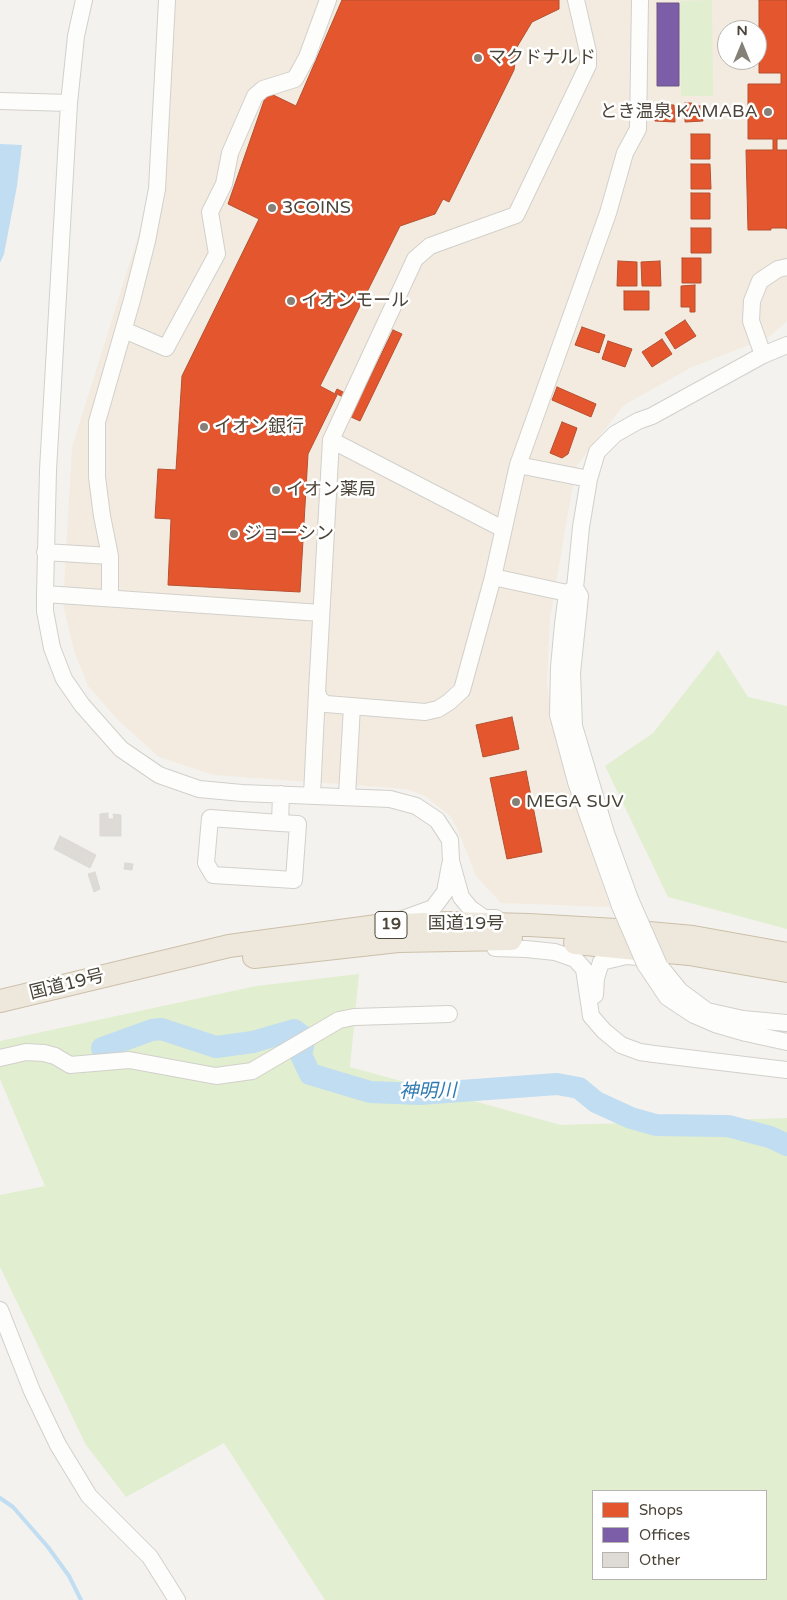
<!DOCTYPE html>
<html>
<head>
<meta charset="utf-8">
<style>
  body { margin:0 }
  #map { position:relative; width:787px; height:1600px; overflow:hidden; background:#f4f2ee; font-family:"Varela Round",sans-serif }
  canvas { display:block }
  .legend { position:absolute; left:592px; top:1490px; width:175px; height:90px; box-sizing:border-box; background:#fff; border:1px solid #b7b4b0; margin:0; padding:6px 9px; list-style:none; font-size:15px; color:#4b4439 }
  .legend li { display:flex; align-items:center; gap:10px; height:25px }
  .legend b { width:25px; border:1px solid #b7b4b0 }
  .north { position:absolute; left:717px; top:20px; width:50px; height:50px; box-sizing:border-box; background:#fff; border:1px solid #b7b4b0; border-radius:50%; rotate:0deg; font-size:14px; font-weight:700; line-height:20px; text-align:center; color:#4b4439 }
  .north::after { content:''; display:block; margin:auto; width:18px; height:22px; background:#868178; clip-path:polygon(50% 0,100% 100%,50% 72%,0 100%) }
</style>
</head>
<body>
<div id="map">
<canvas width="787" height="1600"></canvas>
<ul class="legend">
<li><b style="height:14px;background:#e4572e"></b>Shops</li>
<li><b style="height:14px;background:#7b5ea7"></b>Offices</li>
<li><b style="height:14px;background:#dedbd6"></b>Other</li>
</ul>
<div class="north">N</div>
</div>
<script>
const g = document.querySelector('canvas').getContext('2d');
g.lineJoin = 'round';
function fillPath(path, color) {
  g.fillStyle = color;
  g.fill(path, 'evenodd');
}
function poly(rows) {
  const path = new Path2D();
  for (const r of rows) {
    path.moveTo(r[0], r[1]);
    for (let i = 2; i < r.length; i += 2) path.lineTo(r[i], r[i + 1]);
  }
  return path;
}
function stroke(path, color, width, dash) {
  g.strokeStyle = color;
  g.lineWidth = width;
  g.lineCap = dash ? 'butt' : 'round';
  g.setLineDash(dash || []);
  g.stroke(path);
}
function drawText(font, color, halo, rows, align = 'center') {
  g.font = font + ' "Varela Round","Noto Sans JP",sans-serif';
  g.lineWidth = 5;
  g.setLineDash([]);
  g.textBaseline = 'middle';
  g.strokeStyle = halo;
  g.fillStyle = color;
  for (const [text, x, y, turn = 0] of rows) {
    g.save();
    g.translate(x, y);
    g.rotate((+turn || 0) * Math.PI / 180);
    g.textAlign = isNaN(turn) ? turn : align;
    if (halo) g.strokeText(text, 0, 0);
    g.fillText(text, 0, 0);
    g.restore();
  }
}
fillPath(poly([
  [159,0,787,0,787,321,769,337,690,368,623,406,576,467,550,618,547,684,557,747,610,907,501,903,476,876,457,828,450,816,425,796,409,790,394,788,213,775,159,757,119,721,88,686,74,651,63,604,72,447,148,204],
  [727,30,757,30,757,60,727,60]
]), '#f3ebdf');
fillPath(poly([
  [712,0,713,96,681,96,680,1],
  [718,650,748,697,787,706,787,929,668,897,605,766,653,733],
  [359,974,350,1067,561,1125,787,1118,787,1600,325,1600,224,1443,126,1497,86,1445,0,1267,0,1195,45,1186,0,1079,0,1041,256,986],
  [593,1491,766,1491,766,1579,593,1579]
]), '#e1eecf');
fillPath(poly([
  [0,144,22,145,17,186,4,254,0,263]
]), '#c0ddf1');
const shops = poly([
  [342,0,559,0,559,9,532,22,517,47,514,70,449,202,443,199,435,214,400,226,320,386,337,395,308,454,300,592,168,585,171,519,155,518,158,469,176,470,182,376,259,219,228,204,267,92,296,106,342,0],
  [759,0,787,0,787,139,777,139,777,150,787,150,787,229,785,228,771,228,771,230,748,230,746,150,773,150,773,139,748,139,748,84,781,84,781,73,759,73,759,0],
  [685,103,692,103,692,107,706,105,706,114,702,114,703,121,685,122,685,103],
  [656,104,674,105,675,122,655,121,655,110,657,110,656,104],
  [691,134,710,134,710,159,691,159,691,134],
  [691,164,710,164,711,189,691,189,691,164],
  [691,193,710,193,710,219,691,219,691,193],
  [691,228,711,228,711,253,691,253,691,228],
  [682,258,701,258,701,283,682,283,682,258],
  [618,261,637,262,637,286,617,286,618,261],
  [660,261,661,286,642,286,641,262,660,261],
  [695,285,695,312,690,312,690,307,681,307,681,286,695,285],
  [624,291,649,291,649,310,624,310,624,291],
  [685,320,696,336,675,349,665,333,685,320],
  [582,327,605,335,599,353,575,345,582,327],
  [393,330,402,334,360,421,351,417,357,404,335,393,337,389,359,400,393,330],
  [662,339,672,354,652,367,642,352,662,339],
  [608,341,632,349,625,367,602,359,608,341],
  [557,387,596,404,591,417,552,400,557,387],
  [562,422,577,428,568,454,562,458,550,453,562,422],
  [512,717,519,749,483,757,476,725,512,717],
  [526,771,542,852,507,859,490,778,526,771]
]);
fillPath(shops, '#e4572e');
stroke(shops, '#b65131', 1);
const offices = poly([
  [657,3,679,3,679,86,657,86,657,3]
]);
fillPath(offices, '#7b5ea7');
stroke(offices, '#6d5686', 1);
stroke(poly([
  [0,1498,13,1507,48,1547,69,1576,81,1600]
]), '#c0ddf1', 4);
stroke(poly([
  [102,1048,152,1030,161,1029,216,1047,253,1042,294,1030,301,1035,304,1042,301,1055,310,1074,370,1092,420,1094,557,1084,579,1088,596,1102,631,1118,656,1125,728,1126,770,1137,787,1145]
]), '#c0ddf1', 22);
const building = poly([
  [108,813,108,819,114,819,113,814,121,815,121,836,100,836,100,814,108,813],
  [60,836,96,855,90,868,54,849,60,836],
  [125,863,133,864,132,870,124,869,125,863],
  [95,872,100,889,94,892,88,874,95,872]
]);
fillPath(building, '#dedbd6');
stroke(building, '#dcd9d4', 1);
const minor = poly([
  [576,0,588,52,588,65,516,215,430,246,415,259,331,440,317,692,320,700,326,704,425,712,438,709,449,702,462,690,493,577,518,465,608,213,625,153,638,129,640,0],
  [0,101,69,103,76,36,84,0],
  [69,103,48,470,45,594,45,611,52,648,64,679,82,705,121,749,159,775,199,789,242,793,390,799,416,806,437,820,450,840,451,861,461,897,470,908,484,918,496,918],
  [124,330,166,348,217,254,210,212,224,184,230,153,255,96,263,89,295,79,307,57,328,0],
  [763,355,751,321,752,301,760,281,778,269,787,267],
  [331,440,503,529],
  [518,465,589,479],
  [45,552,110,556],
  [493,577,567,593],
  [575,588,567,593,563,624,559,667,558,715,576,782,620,906],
  [45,594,321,613],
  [110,598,110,556,102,516,97,477,97,422,132,300,147,241,157,189,167,0],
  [312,795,317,692],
  [347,796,352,706],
  [280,823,210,818,206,863,213,875,294,880,298,824,280,823,281,794],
  [630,899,606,833,574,726,572,673,580,596,575,588,581,527,589,479,597,452,615,434,638,421,652,416,763,355,787,345],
  [400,920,433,908,445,892,450,865],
  [495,948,526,949,555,952,575,959,584,969,591,1016,604,1031,621,1045,640,1052,654,1054,787,1070],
  [645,964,667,997,694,1015,715,1024,746,1033,787,1042],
  [659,965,680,991,707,1011,743,1019,787,1023],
  [595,995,596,978,601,962,626,956,639,957],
  [0,1058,26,1052,44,1053,55,1056,70,1065,129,1060,216,1076,252,1071,339,1020,354,1017,449,1014],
  [0,1310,32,1391,58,1445,89,1496,150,1557,177,1600]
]);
const highway = poly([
  [575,943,689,954,787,971],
  [254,957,398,941,511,939],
  [0,1001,229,946,377,926,449,923,529,925,616,930,693,937,787,954]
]);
stroke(minor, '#d2d0cb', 18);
stroke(highway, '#ccbfa9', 24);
stroke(minor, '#fdfdfc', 16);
stroke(highway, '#ede8db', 22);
const minorBridge = poly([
  [630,899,659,965],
  [620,906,645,964]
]);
stroke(minorBridge, '#d2d0cb', 18, []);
stroke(minorBridge, '#fdfdfc', 16);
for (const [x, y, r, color] of [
  [478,58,5,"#868178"],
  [768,112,5,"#868178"],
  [272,208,5,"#868178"],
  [291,301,5,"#868178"],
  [204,427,5,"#868178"],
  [276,490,5,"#868178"],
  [234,534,5,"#868178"],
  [516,802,5,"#868178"]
]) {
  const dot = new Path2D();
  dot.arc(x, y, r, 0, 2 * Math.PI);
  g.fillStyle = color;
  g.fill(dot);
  stroke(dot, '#fff', 2);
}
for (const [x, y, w] of [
  [391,925,32]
]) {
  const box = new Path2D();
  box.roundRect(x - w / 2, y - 13.5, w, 27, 4);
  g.fillStyle = '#fff';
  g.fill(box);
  stroke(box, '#4b4439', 1);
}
drawText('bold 16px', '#4b4439', null, [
  ["19",391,925]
]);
drawText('18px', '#4b4439', '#fff', [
  ["マクドナルド",488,58],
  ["とき温泉 KAMABA",758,112,"right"],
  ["3COINS",282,208],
  ["イオンモール",301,301],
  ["イオン銀行",214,427],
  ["イオン薬局",286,490],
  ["ジョーシン",244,534],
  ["MEGA SUV",526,802]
], 'left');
drawText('18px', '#4b4439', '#fff', [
  ["国道19号",466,924],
  ["国道19号",67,985,-14]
]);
drawText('italic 19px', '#2e7ab2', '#fff', [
  ["神明川",428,1092,-1]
]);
</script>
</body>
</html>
